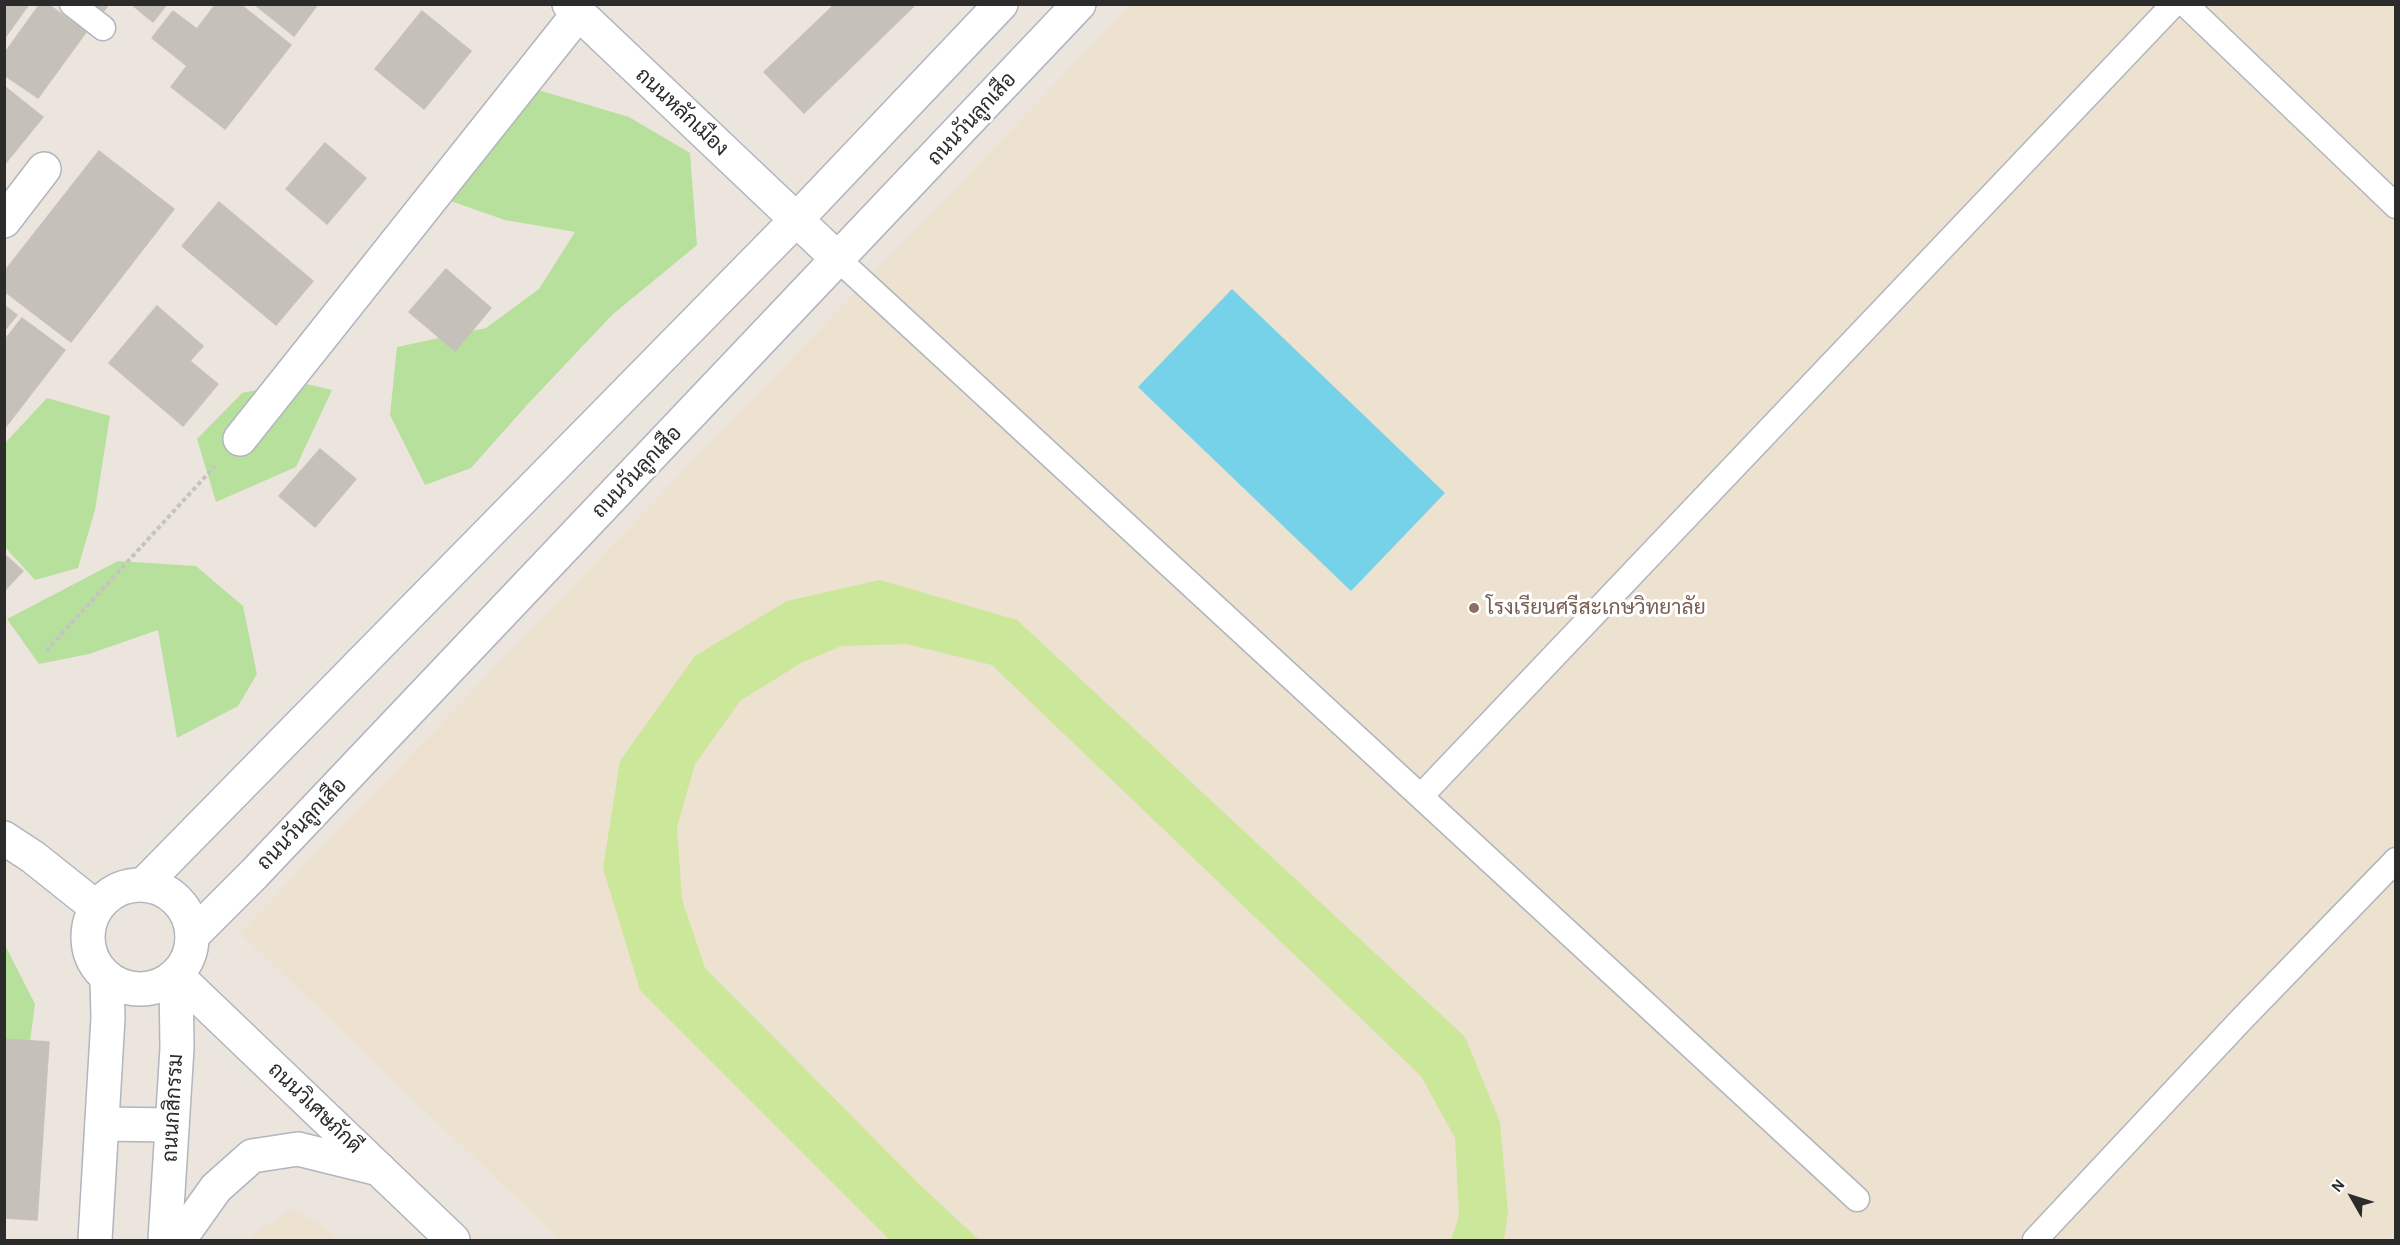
<!DOCTYPE html>
<html>
<head>
<meta charset="utf-8">
<style>
  body { margin:0 }
  #map { position:relative; width:2400px; height:1245px; overflow:hidden; background:#ece5de; font-family:"Alegreya Sans",sans-serif }
  canvas { display:block }
  .frame { position:absolute; inset:0; border:6px solid #2b2b2b; pointer-events:none }
  .north { position:absolute; left:2322px; top:1167px; width:60px; height:60px; -webkit-text-stroke:4px #fff; paint-order:stroke; rotate:309deg; font-size:16px; font-weight:700; line-height:24px; text-align:center; color:#2b2b2b }
  .north::after { content:''; display:block; margin:auto; width:21px; height:27px; background:#2b2b2b; clip-path:polygon(50% 0,100% 100%,50% 72%,0 100%) }
</style>
</head>
<body>
<div id="map">
<canvas width="2400" height="1245"></canvas>
<div class="frame"></div>
<div class="north">N</div>
</div>
<script>
const g = document.querySelector('canvas').getContext('2d');
g.lineJoin = 'round';
function fillPath(path, color) {
  g.fillStyle = color;
  g.fill(path, 'evenodd');
}
function poly(rows) {
  const path = new Path2D();
  for (const r of rows) {
    if (r.length === 3) {
      path.moveTo(r[0] + r[2], r[1]);
      path.arc(r[0], r[1], r[2], 0, 2 * Math.PI);
      continue;
    }
    path.moveTo(r[0], r[1]);
    for (let i = 2; i < r.length; i += 2) path.lineTo(r[i], r[i + 1]);
  }
  return path;
}
function stroke(path, color, width, dash) {
  g.strokeStyle = color;
  g.lineWidth = width;
  g.lineCap = dash ? 'butt' : 'round';
  g.setLineDash(dash || []);
  g.stroke(path);
}
function drawText(font, color, halo, rows, align = 'center') {
  g.font = font + ' "Alegreya Sans",Sarabun,sans-serif';
  g.lineWidth = 6;
  g.setLineDash([]);
  g.textBaseline = 'middle';
  g.strokeStyle = halo;
  g.fillStyle = color;
  for (const [text, x, y, turn = 0] of rows) {
    g.save();
    g.translate(x, y);
    g.rotate((+turn || 0) * Math.PI / 180);
    g.textAlign = isNaN(turn) ? turn : align;
    if (halo) g.strokeText(text, 0, 0);
    g.fillText(text, 0, 0);
    g.restore();
  }
}
fillPath(poly([
  [1131,5,2395,5,2395,1240,560,1240,240,933],
  [292,1209,320,1224,338,1240,251,1240,252,1235]
]), '#ede1cf');
fillPath(poly([
  [535,89,629,117,690,153,697,245,612,315,527,405,471,468,425,485,390,415,397,347,486,328,539,289,575,232,505,220,439,197,473,119],
  [298,382,332,390,296,467,216,502,197,439,242,393],
  [47,398,110,416,95,510,78,568,35,580,5,547,5,443],
  [118,561,196,566,243,606,257,674,238,706,177,738,158,630,89,654,39,664,7,619],
  [4,943,35,1004,30,1041,4,1053]
]), '#b8e09d');
fillPath(poly([
  [880,580,1017,620,1465,1037,1500,1122,1508,1212,1504,1240,1451,1240,1459,1216,1455,1138,1421,1076,992,665,907,644,841,646,801,663,740,701,695,764,677,827,682,900,705,968,920,1185,979,1240,890,1240,640,990,603,868,620,761,695,656,787,601]
]), '#cbe799');
fillPath(poly([
  [1232,289,1445,493,1351,591,1138,387]
]), '#76d2e9');
const building = poly([
  [4,4,29,4,4,39,4,4],
  [40,4,48,4,86,32,38,98,4,75,4,54,40,4],
  [86,4,109,4,100,16,86,4],
  [131,4,167,4,153,22,131,4],
  [216,4,240,4,291,45,225,129,171,87,187,66,152,38,173,11,197,29,216,4],
  [254,4,318,4,294,36,254,4],
  [835,4,916,4,804,113,764,72,835,4],
  [422,11,471,51,424,109,375,69,422,11],
  [4,86,43,117,4,165,4,86],
  [325,143,366,178,327,224,286,189,325,143],
  [99,151,174,209,71,342,4,291,4,272,99,151],
  [219,202,313,281,276,325,182,246,219,202],
  [446,269,491,308,455,351,409,312,446,269],
  [4,305,17,315,4,331,4,305],
  [157,306,203,346,190,361,218,384,183,426,109,363,157,306],
  [22,318,65,350,4,429,4,341,22,318],
  [320,449,356,479,315,527,279,496,320,449],
  [4,554,23,571,4,591,4,554],
  [4,1039,49,1042,37,1220,4,1218,4,1039]
]);
fillPath(building, '#c5c0ba');
stroke(building, '#c8c1b8', 1.5);
const service = poly([
  [72,4,103,28],
  [2185,4,2396,206],
  [839,260,1857,1199],
  [1421,796,2174,4],
  [2035,1240,2241,1020,2396,860]
]);
const minor = poly([
  [4,221,44,169],
  [240,439,578,14],
  [176,975,453,1240]
]);
const tertiary = poly([
  [569,4,839,260],
  [143,885,796,220,1001,4],
  [192,936,254,874,1079,4],
  [102,1124,172,1125],
  [179,1240,216,1188,252,1156,298,1149,379,1169]
]);
const secondary = poly([
  [4,838,33,857,97,908],
  [140,937,52],
  [95,1240,108,1018,107,979],
  [165,1240,177,1048,176,975]
]);
stroke(service, '#b1b5be', 27);
stroke(minor, '#b1b5be', 36);
stroke(tertiary, '#b1b5be', 36);
stroke(secondary, '#b1b5be', 36);
stroke(poly([
  [46,651,215,466]
]), '#c4c4c4', 4, [4.5, 3]);
stroke(service, '#fff', 24);
stroke(minor, '#fff', 33);
stroke(tertiary, '#fff', 33);
stroke(secondary, '#fff', 33);
for (const [x, y, r, color] of [
  [1474,608,6,"#8d6e63"]
]) {
  const dot = new Path2D();
  dot.arc(x, y, r, 0, 2 * Math.PI);
  g.fillStyle = color;
  g.fill(dot);
  stroke(dot, '#fff', 2);
}
drawText('21px', '#2b2b2b', '#fff', [
  ["ถนนหลักเมือง",682,112,43],
  ["ถนนวันลูกเสือ",972,119,-47],
  ["ถนนวันลูกเสือ",637,472,-46],
  ["ถนนวันลูกเสือ",302,824,-46],
  ["ถนนกสิกรรม",173,1108,-87],
  ["ถนนวิเศษภักดี",315,1108,44]
]);
drawText('21px', '#785e54', '#fff', [
  ["โรงเรียนศรีสะเกษวิทยาลัย",1486,608]
], 'left');
</script>
</body>
</html>
